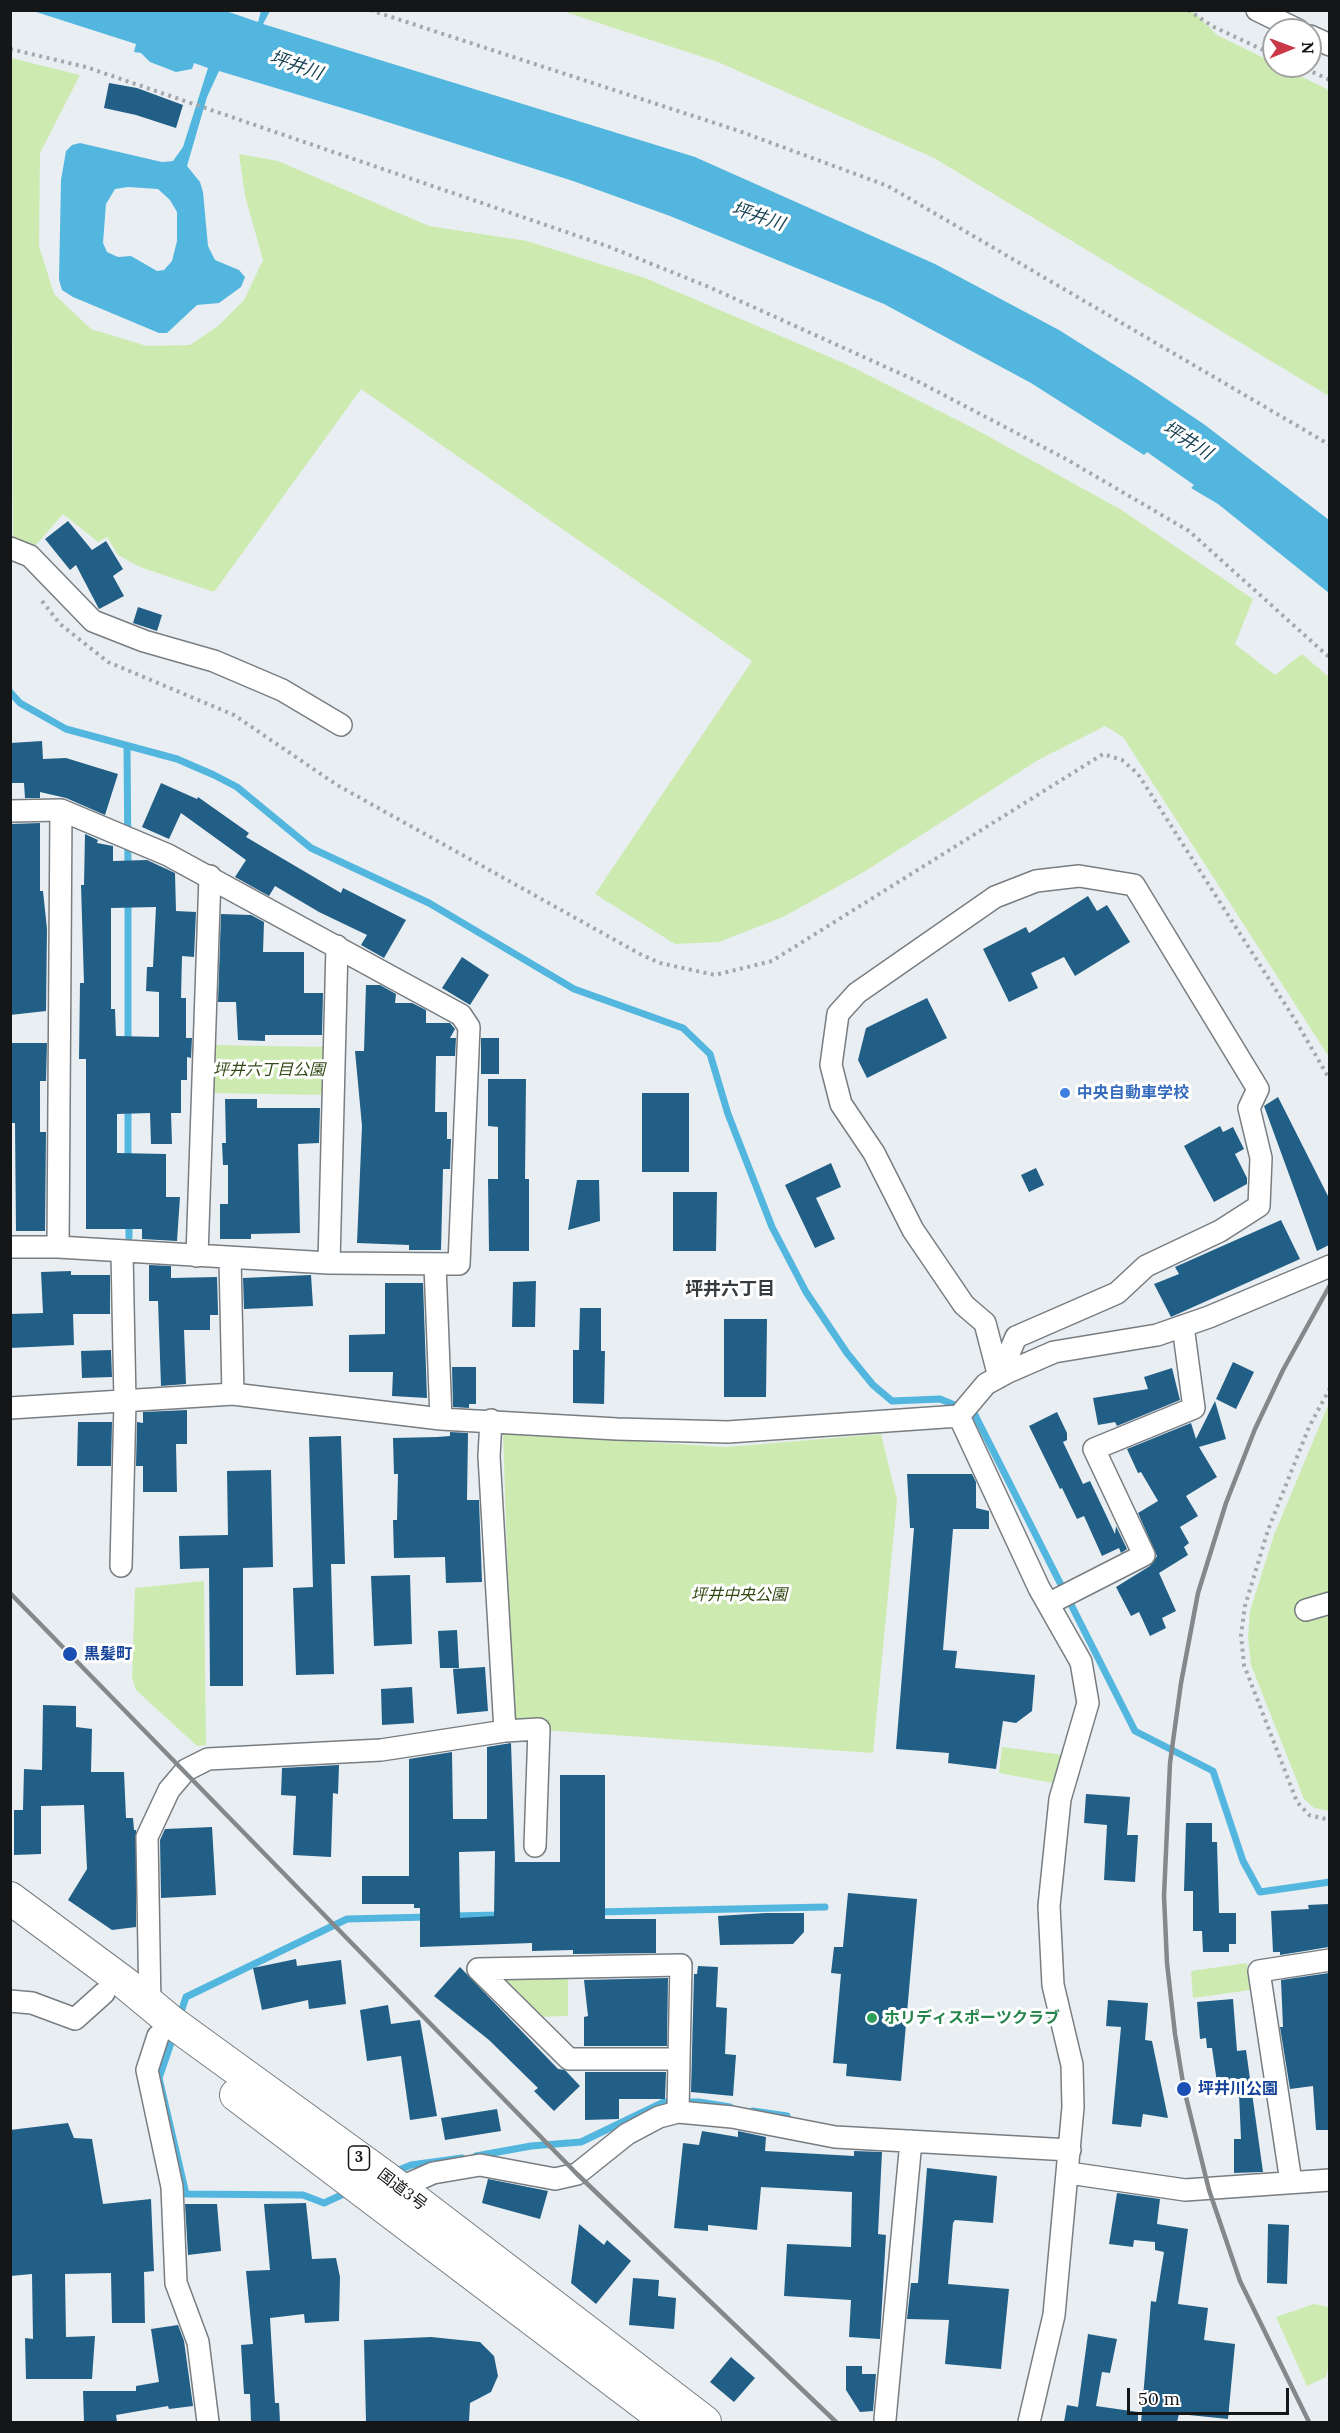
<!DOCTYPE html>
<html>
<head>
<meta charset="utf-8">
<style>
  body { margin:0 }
  #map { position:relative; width:1340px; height:2433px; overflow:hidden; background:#e9eef2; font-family:Lora,serif }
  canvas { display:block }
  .frame { position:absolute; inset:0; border:12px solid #141618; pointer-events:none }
  .north { position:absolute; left:1262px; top:18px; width:60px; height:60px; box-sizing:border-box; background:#fff; border:2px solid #a1a2a3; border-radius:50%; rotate:89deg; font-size:16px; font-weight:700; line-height:24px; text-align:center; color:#141618 }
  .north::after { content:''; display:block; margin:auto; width:21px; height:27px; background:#c93947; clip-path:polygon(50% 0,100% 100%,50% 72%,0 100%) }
  .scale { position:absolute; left:1127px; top:2388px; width:162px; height:27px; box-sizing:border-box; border:3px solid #141618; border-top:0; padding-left:8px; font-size:18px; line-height:21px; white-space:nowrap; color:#141618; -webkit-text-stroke:4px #fff; paint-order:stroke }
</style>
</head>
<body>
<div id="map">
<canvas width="1340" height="2433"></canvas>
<div class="frame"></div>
<div class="north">N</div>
<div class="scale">50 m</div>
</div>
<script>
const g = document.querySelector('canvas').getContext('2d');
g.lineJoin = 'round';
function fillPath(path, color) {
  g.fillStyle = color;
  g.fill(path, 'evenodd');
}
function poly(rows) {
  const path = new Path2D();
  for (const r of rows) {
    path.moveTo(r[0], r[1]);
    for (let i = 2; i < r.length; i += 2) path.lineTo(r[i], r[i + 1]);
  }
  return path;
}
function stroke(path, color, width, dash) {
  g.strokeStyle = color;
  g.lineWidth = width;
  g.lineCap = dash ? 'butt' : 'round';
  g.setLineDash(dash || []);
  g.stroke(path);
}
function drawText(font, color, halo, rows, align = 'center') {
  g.font = font + ' Lora,"Noto Sans JP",serif';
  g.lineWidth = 6;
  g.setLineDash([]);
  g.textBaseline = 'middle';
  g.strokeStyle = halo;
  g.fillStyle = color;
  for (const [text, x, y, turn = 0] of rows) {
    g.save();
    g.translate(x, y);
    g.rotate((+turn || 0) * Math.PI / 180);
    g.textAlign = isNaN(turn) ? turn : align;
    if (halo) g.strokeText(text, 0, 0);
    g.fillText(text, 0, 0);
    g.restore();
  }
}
fillPath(poly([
  [562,11,1193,11,1217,35,1274,63,1274,66,1280,66,1329,90,1329,396,934,158,718,62],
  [11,58,80,75,40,153,39,246,54,294,91,329,147,346,190,345,218,326,244,300,263,260,245,196,239,154,278,161,429,226,527,241,645,278,846,364,973,428,1120,509,1253,599,1235,644,1275,675,1302,654,1329,677,1329,1057,1123,737,1105,726,1038,760,867,870,783,917,719,942,675,944,595,894,752,661,361,389,214,592,140,567,118,555,107,537,98,542,63,514,36,545,13,537],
  [213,1045,328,1047,326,1095,210,1093],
  [1329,1403,1329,1811,1314,1808,1304,1799,1251,1665,1248,1637,1250,1611,1274,1535],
  [503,1433,726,1447,881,1434,897,1500,873,1753,513,1728],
  [204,1581,206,1745,197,1746,136,1690,132,1677,135,1588],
  [1002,1747,1064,1755,1059,1778,1053,1783,999,1773],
  [1247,1963,1250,1990,1193,1998,1191,1971],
  [508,1976,568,1976,568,2016,536,2017,504,1986],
  [1314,2304,1329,2307,1329,2364,1326,2377,1307,2386,1276,2317]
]), '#cdebb1');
fillPath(poly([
  [223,10,258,22,261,11,270,11,263,24,695,157,935,264,1059,330,1140,381,1205,425,1329,520,1329,593,1218,504,1191,488,1194,485,1147,452,1144,455,1031,383,884,304,670,216,573,181,359,113,219,71,207,97,187,166,200,182,203,192,208,246,215,260,239,270,245,277,241,287,219,303,197,305,167,333,159,333,73,297,62,290,59,280,61,180,66,151,72,145,80,143,162,162,173,161,183,147,208,68,194,63,192,69,176,72,150,62,141,53,134,52,136,44,33,11],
  [128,187,158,189,170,200,177,212,177,241,172,261,164,270,157,271,131,256,118,257,107,252,103,243,106,204,115,189]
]), '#53b6df');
stroke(poly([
  [10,692,20,703,66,729,177,759,214,775,237,787,311,848,429,903,574,989,683,1028,710,1054,728,1114,772,1227,806,1292,847,1353,873,1385,892,1401,940,1399,974,1413,1135,1731,1213,1771,1243,1861,1260,1892,1330,1882],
  [127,746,128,868],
  [128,900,128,1045],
  [128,1107,128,1162],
  [129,1221,129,1237],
  [596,1912,825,1907],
  [452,1916,501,1915],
  [179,2018,186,1997,347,1919,429,1917],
  [174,2034,159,2078,186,2194,303,2195,324,2203,348,2192],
  [753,2111,787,2116],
  [476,2156,531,2146,581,2142,664,2102,699,2102,730,2107],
  [394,2172,411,2165,462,2158]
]), '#53b6df', 7);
fillPath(poly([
  [109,83,137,88,183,105,176,128,136,115,104,108],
  [68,521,92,550,106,541,123,569,113,576,124,596,99,609,76,565,70,570,45,539],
  [138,607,162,615,157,631,133,623],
  [42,741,43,759,66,758,118,774,105,815,66,798,40,792,40,798,25,798,24,783,10,783,10,743],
  [161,783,197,799,198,797,249,833,246,837,341,893,343,888,406,920,384,958,361,945,367,935,319,912,275,886,269,896,235,877,246,860,181,813,169,839,142,827],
  [40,823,40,891,43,891,47,929,46,1011,10,1015,10,824],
  [85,834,98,840,97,843,113,846,113,861,147,860,175,873,176,911,196,912,194,957,182,956,181,998,186,998,186,1038,192,1038,191,1058,187,1057,187,1080,181,1080,181,1113,171,1113,172,1144,151,1144,150,1113,117,1114,117,1153,166,1154,166,1197,180,1197,177,1241,142,1239,142,1229,86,1229,86,1059,79,1059,80,983,84,983,81,885,84,885],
  [156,907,153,967,147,967,146,991,159,992,159,1037,116,1036,115,1009,111,1009,111,908],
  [1088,896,1097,911,1107,905,1130,942,1075,976,1064,957,1031,973,1038,988,1009,1002,983,949,1026,927,1029,933],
  [221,914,251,915,264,922,263,952,304,952,304,993,323,993,322,1035,265,1035,265,1041,238,1040,236,1002,218,1002],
  [462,957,489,975,470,1005,442,988],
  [366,985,380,985,396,994,395,1003,412,1003,426,1010,426,1023,450,1023,455,1029,450,1038,456,1038,455,1056,436,1056,435,1112,447,1112,447,1139,451,1139,450,1169,443,1169,441,1250,409,1250,409,1245,357,1243,362,1126,355,1051,364,1051],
  [927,998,947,1038,867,1078,858,1060,866,1028],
  [481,1038,499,1038,499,1074,481,1074],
  [10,1043,47,1043,46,1081,40,1081,40,1132,46,1132,45,1231,16,1231,15,1123,10,1123],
  [488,1079,526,1079,525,1179,529,1179,529,1251,489,1251,488,1179,498,1179,498,1127,488,1126],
  [642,1093,689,1093,689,1172,642,1172],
  [1278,1097,1329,1198,1329,1245,1317,1251,1264,1106],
  [225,1099,257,1099,257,1108,320,1108,319,1143,298,1144,300,1233,251,1234,251,1239,220,1239,220,1204,228,1204,228,1165,223,1165,222,1143,226,1143],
  [1220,1126,1223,1132,1233,1127,1244,1149,1235,1154,1247,1178,1247,1184,1214,1202,1184,1146],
  [831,1163,841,1187,816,1198,835,1239,815,1248,785,1185],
  [1036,1168,1044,1185,1029,1192,1021,1175],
  [577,1180,599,1180,600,1221,568,1230],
  [673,1192,717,1192,716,1251,673,1251],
  [1281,1220,1300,1259,1171,1317,1154,1284,1179,1274,1175,1267],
  [149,1265,171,1266,171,1278,217,1277,218,1310,218,1315,210,1315,210,1330,184,1330,186,1384,161,1386,158,1301,149,1301],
  [71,1271,71,1275,110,1275,110,1314,73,1314,74,1345,10,1348,10,1314,43,1313,41,1272],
  [311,1275,313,1306,244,1309,243,1278],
  [536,1281,535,1327,512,1327,513,1282],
  [385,1283,423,1283,427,1398,392,1396,393,1372,349,1372,349,1335,385,1334],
  [580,1308,601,1308,601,1351,605,1351,604,1404,573,1403,573,1350,579,1350],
  [724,1319,767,1319,766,1397,724,1397],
  [111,1350,112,1377,82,1378,81,1351],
  [1233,1362,1254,1372,1236,1409,1216,1399],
  [452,1367,476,1367,476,1404,469,1404,469,1408,453,1407],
  [1172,1368,1180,1400,1117,1426,1115,1422,1098,1425,1093,1398,1148,1389,1144,1377],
  [1215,1401,1226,1439,1199,1447,1217,1477,1186,1496,1198,1516,1180,1527,1189,1543,1184,1547,1188,1555,1159,1573,1176,1611,1162,1618,1166,1628,1150,1636,1139,1612,1131,1616,1116,1587,1150,1566,1157,1556,1138,1513,1158,1501,1141,1472,1138,1473,1127,1449,1191,1423,1196,1439],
  [187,1410,187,1444,176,1444,177,1492,143,1492,143,1466,136,1466,137,1422,143,1423,143,1412],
  [1057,1412,1067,1433,1067,1440,1063,1442,1083,1484,1090,1481,1115,1534,1116,1526,1127,1549,1121,1553,1119,1548,1102,1556,1084,1516,1077,1519,1062,1488,1060,1489,1029,1426],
  [78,1422,112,1422,111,1466,77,1466],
  [450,1432,468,1433,467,1500,479,1500,482,1582,446,1583,445,1557,394,1558,393,1520,397,1520,398,1474,394,1474,393,1438,437,1437,450,1436],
  [341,1436,345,1564,331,1564,334,1674,296,1675,293,1588,313,1587,309,1437],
  [271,1470,273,1567,243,1568,243,1686,210,1686,209,1568,180,1569,179,1536,228,1535,227,1471],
  [907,1474,972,1474,976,1482,976,1508,989,1511,989,1529,953,1529,943,1650,957,1651,955,1668,1035,1675,1032,1711,1016,1723,1003,1721,996,1769,948,1763,949,1753,896,1749,914,1528,910,1528],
  [410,1575,412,1644,374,1646,371,1576],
  [457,1630,459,1668,440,1668,438,1631],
  [485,1667,488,1711,457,1714,453,1669],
  [412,1687,414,1723,382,1725,381,1689],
  [43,1705,76,1706,76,1727,92,1729,91,1772,124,1772,126,1818,133,1818,134,1830,136,1830,136,1927,112,1930,68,1900,87,1869,84,1805,41,1806,41,1854,14,1855,14,1810,23,1810,24,1769,42,1770],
  [511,1743,515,1862,560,1862,560,1775,605,1775,605,1919,656,1919,656,1953,573,1954,573,1950,532,1951,532,1943,420,1947,420,1908,414,1908,414,1904,362,1904,362,1876,409,1876,409,1759,452,1752,453,1819,487,1819,487,1747],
  [495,1851,494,1916,460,1918,459,1852],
  [339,1765,338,1794,333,1793,331,1857,293,1855,296,1796,281,1795,282,1768],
  [1086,1794,1130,1797,1127,1835,1138,1835,1135,1882,1104,1880,1107,1825,1084,1823],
  [1186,1823,1212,1823,1212,1842,1217,1842,1219,1913,1236,1913,1236,1944,1229,1944,1229,1952,1203,1952,1202,1931,1193,1931,1193,1891,1184,1891],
  [212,1827,216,1895,161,1898,160,1840,165,1829],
  [848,1893,917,1899,901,2081,846,2076,847,2064,833,2063,841,1974,831,1973,834,1947,843,1947],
  [1329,1904,1329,1947,1280,1955,1280,1952,1273,1952,1271,1911,1309,1909,1308,1905],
  [766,1913,804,1913,804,1932,793,1944,720,1945,718,1916],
  [296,1959,297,1966,341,1960,346,2004,309,2009,308,2000,262,2010,253,1968],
  [698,1966,718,1967,716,2007,727,2008,725,2054,736,2055,733,2096,691,2092,694,1974,697,1974],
  [460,1967,558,2069,565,2070,580,2086,554,2111,534,2091,538,2088,489,2040,434,1996],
  [1329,1973,1329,2130,1316,2130,1313,2086,1290,2089,1280,2027,1283,2027,1281,1980],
  [668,1978,667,2046,584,2046,584,2017,588,2016,584,1980],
  [1233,1999,1237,2051,1246,2050,1263,2172,1234,2173,1234,2139,1241,2139,1239,2094,1219,2096,1212,2048,1207,2048,1206,2038,1200,2039,1197,2002],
  [1108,2000,1148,2003,1145,2040,1152,2041,1168,2118,1143,2114,1141,2127,1112,2124,1121,2027,1106,2026],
  [388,2005,391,2024,420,2020,437,2116,410,2120,401,2056,367,2061,360,2010],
  [585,2072,666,2072,665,2099,619,2099,619,2119,585,2120],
  [497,2109,501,2131,445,2140,441,2118],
  [68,2123,74,2138,92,2139,103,2204,151,2199,154,2271,144,2272,145,2323,112,2323,111,2273,65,2274,66,2337,95,2336,92,2379,26,2379,25,2338,33,2339,32,2274,10,2276,10,2130],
  [702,2131,738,2137,738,2131,766,2137,765,2151,854,2156,854,2151,882,2152,878,2234,886,2235,880,2339,849,2337,851,2300,784,2296,787,2244,851,2247,852,2192,761,2187,757,2230,708,2225,708,2231,674,2228,683,2143,699,2145],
  [927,2168,997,2176,993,2223,955,2220,953,2223,948,2284,1009,2289,1001,2369,945,2364,949,2320,907,2319,911,2283,918,2283],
  [488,2179,548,2191,540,2219,482,2203],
  [1117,2193,1160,2199,1157,2224,1188,2229,1178,2304,1208,2308,1204,2340,1235,2344,1228,2419,1179,2414,1177,2422,1141,2422,1151,2301,1156,2302,1164,2252,1155,2250,1155,2242,1134,2240,1133,2247,1109,2244],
  [306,2203,312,2259,336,2258,340,2277,339,2321,305,2323,304,2314,270,2318,275,2403,279,2403,280,2422,251,2422,250,2394,244,2394,241,2345,253,2344,246,2271,270,2270,264,2204],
  [185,2204,217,2204,221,2251,188,2255],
  [579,2224,604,2245,607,2240,631,2261,596,2304,571,2283],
  [1268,2224,1289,2225,1287,2284,1267,2283],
  [633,2278,659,2280,658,2296,676,2298,674,2329,629,2325],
  [178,2325,184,2341,193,2406,169,2409,168,2406,116,2415,117,2422,84,2422,83,2391,136,2391,136,2386,159,2382,151,2329],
  [1088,2334,1117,2339,1110,2373,1102,2372,1096,2406,1138,2412,1138,2422,1064,2422,1067,2405,1078,2407],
  [431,2337,480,2342,494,2356,498,2376,491,2392,470,2403,469,2422,366,2422,364,2340],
  [731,2357,755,2378,734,2402,710,2382],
  [846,2366,862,2366,862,2374,876,2374,873,2411,860,2412,846,2390]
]), '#225f86');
const minor = poly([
  [1257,10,1298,30],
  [1310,36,1330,45],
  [10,548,30,556,93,621,144,641,214,661,282,690,341,725],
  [10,811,61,810,168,855,461,1015,469,1027,459,1264,329,1263,58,1247,10,1247],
  [1079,876,1134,885,1258,1089,1249,1108,1261,1158,1259,1206,1220,1231,1146,1266,1117,1293,1016,1337,999,1377,985,1323,964,1305,913,1230,874,1153,841,1104,831,1065,838,1014,857,993,995,897,1036,881,1079,876],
  [58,1247,61,810],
  [197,1256,210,876],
  [230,1258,233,1394],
  [329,1263,337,946],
  [435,1265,441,1419],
  [10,1408,233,1394,441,1419,617,1429,728,1432,959,1416,986,1384,1008,1372,1054,1352,1157,1335,1209,1317,1330,1266],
  [959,1416,1039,1588,1081,1662,1088,1703,1060,1799,1049,1906,1053,1985,1072,2065,1073,2107,1054,2315,1029,2422],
  [121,1566,125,1402,122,1253],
  [1048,1604,1144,1555,1094,1449,1194,1408,1183,1326],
  [1306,1610,1330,1603],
  [505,1731,539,1729,535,1846],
  [10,2001,32,2003,75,2019,104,1993],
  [150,2006,147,1837,169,1790,186,1770,208,1759,381,1750,505,1731,489,1456,491,1420],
  [158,2036,147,2070,172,2187,176,2283,198,2342,208,2422],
  [678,2112,679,2059,681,1965,478,1969,569,2059,679,2059],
  [1069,2173,1185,2190,1330,2180],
  [1291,2182,1259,1971,1330,1960],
  [399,2188,433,2173,480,2165,555,2179,577,2174,627,2134,659,2117,678,2112,732,2117,835,2137,1070,2150],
  [885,2419,911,2141]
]);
const highway = poly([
  [10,1898,126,1984,173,2023,385,2177,705,2422],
  [236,2095,668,2422]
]);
stroke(minor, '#787d81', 24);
stroke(highway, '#787d81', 34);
stroke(poly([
  [370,10,739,131,888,186,1330,445],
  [1188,10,1214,27,1274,55],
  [10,49,86,67,607,246,709,287,919,382,1066,459,1189,531,1330,658],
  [1299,66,1330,80],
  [42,601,60,624,108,662,234,715,337,785,640,954,660,963,715,975,772,961,1103,754,1122,760,1138,774,1297,1023,1330,1080],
  [1330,1388,1309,1427,1268,1530,1245,1606,1241,1635,1244,1665,1297,1802,1309,1815,1330,1820]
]), '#a4a8ac', 4, [3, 4.5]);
stroke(minor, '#fff', 21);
stroke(highway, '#fff', 32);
stroke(poly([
  [10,1593,577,2174,836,2422],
  [1309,2422,1240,2281,1209,2190,1184,2089,1175,2034,1167,1963,1164,1896,1170,1763,1181,1683,1198,1593,1226,1503,1255,1429,1283,1370,1330,1285]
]), '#84888b', 4.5);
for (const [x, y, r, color] of [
  [1065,1093,6,"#3f7fe0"],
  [70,1654,8,"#1a4fb4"],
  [872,2018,6,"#2e9e5b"],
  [1184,2089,8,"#1a4fb4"]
]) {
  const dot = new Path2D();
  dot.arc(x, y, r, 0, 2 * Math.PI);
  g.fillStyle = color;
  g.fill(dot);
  stroke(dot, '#fff', 2);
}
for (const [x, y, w] of [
  [359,2158,21]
]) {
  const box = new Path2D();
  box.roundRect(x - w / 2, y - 12, w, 24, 4.5);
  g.fillStyle = '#fff';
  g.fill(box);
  stroke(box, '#141618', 1.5);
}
drawText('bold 15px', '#141618', null, [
  ["3",359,2158]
]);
drawText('italic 16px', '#314913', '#fff', [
  ["坪井六丁目公園",269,1070],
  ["坪井中央公園",739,1595]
]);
drawText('bold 16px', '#366cbe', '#fff', [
  ["中央自動車学校",1077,1093]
], 'left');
drawText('bold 16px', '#164399', '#fff', [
  ["黒髪町",84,1654],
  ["坪井川公園",1198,2089]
], 'left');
drawText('bold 16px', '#27864d', '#fff', [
  ["ホリディスポーツクラブ",884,2018]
], 'left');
drawText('16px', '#141618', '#fff', [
  ["国道3号",402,2190,37]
]);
drawText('italic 18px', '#1a4456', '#fff', [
  ["坪井川",296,66,19],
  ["坪井川",758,217,18],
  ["坪井川",1187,441,32]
]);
drawText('bold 18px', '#373b3e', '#fff', [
  ["坪井六丁目",730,1290]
]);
</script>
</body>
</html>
